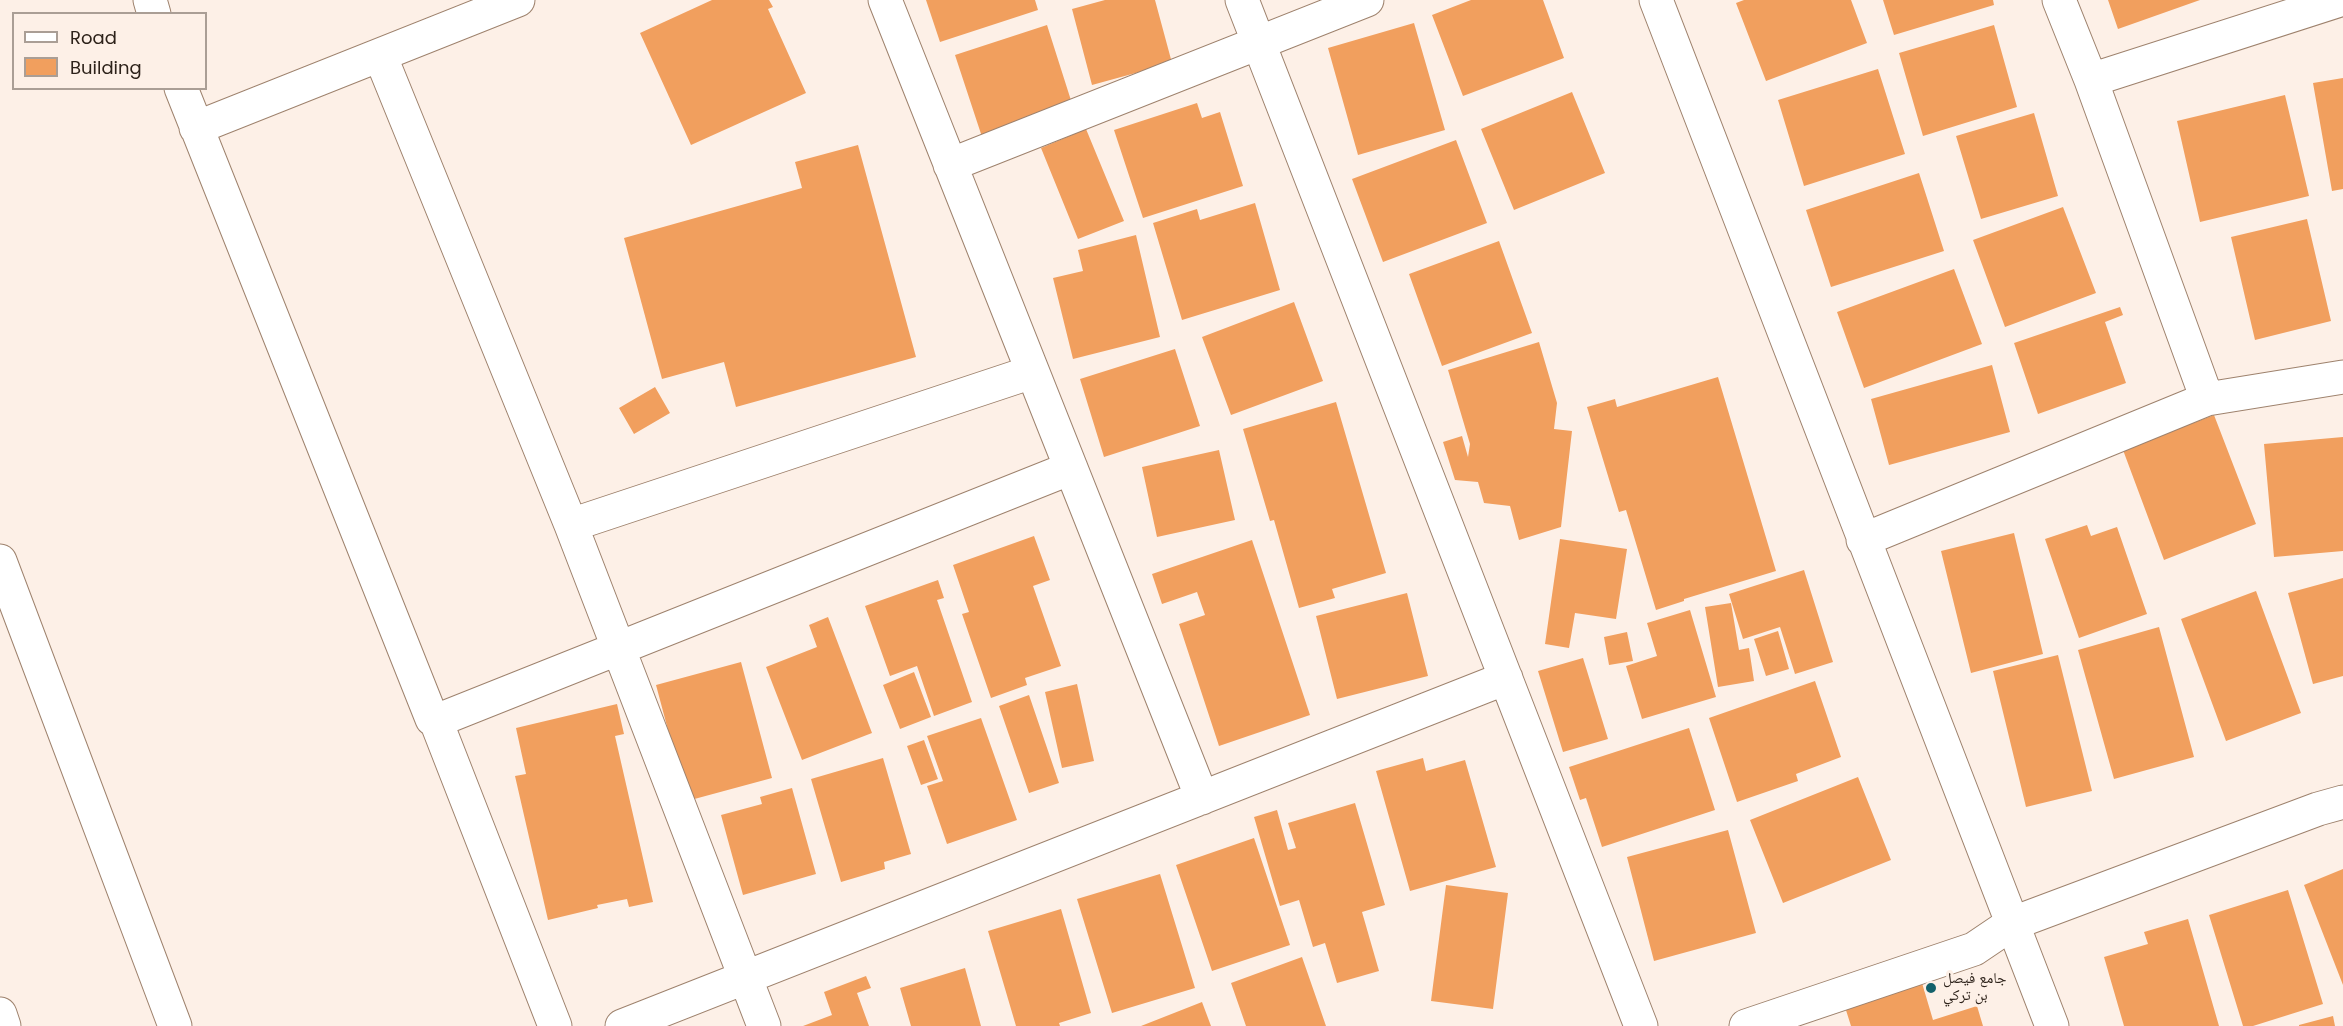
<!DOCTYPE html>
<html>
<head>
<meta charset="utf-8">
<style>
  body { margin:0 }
  #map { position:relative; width:2343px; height:1026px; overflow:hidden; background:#fdf0e7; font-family:Poppins,sans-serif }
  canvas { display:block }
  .legend { position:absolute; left:12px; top:12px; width:195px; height:78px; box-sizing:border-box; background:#fdf0e7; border:2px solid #aa9e95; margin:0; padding:8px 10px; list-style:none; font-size:18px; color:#2d221a }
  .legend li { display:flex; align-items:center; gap:12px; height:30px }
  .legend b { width:30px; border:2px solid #aa9e95 }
</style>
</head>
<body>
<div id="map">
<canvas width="2343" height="1026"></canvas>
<ul class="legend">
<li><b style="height:8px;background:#fff"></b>Road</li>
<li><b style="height:16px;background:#f19f5e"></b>Building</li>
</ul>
</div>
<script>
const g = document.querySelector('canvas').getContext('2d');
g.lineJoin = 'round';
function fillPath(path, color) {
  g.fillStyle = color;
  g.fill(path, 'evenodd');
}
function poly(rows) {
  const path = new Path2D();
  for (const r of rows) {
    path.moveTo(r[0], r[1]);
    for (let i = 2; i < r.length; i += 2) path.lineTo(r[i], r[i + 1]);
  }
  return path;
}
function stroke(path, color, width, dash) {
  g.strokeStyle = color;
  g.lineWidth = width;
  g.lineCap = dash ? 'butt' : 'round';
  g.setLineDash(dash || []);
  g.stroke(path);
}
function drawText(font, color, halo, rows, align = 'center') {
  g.font = font + ' Poppins,"Noto Naskh Arabic",sans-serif';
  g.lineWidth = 6;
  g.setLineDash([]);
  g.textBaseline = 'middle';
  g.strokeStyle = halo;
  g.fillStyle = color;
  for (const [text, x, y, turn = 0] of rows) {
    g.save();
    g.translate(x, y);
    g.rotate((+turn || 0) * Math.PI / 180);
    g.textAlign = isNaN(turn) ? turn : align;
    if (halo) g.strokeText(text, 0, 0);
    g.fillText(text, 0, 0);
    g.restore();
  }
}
fillPath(poly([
  [712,0,769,0,773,7,768,9,806,93,691,145,640,33],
  [926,0,1035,0,1038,10,940,42],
  [1105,0,1155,0,1172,63,1092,85,1072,9],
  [1471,0,1543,0,1564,58,1463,96,1432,15],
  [1744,0,1851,0,1867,43,1766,81,1736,3],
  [1883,0,1993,0,1994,5,1894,35],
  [2108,0,2200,0,2118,29],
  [1414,23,1445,130,1358,155,1328,48],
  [1047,25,1075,113,984,143,955,55],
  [1994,25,2017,107,1923,136,1899,53],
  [1878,69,1905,154,1804,186,1778,100],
  [2343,78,2343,189,2332,191,2313,83],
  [1572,92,1605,173,1514,210,1481,129],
  [2285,95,2309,196,2200,222,2177,121],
  [1197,103,1202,118,1220,112,1243,186,1143,218,1114,130],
  [2034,113,2058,196,1981,219,1956,136],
  [1086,129,1124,221,1078,239,1041,148],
  [1456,140,1487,223,1383,262,1352,179],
  [858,145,916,357,736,407,724,362,662,379,624,238,802,188,795,162],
  [1919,173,1944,251,1831,287,1806,210],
  [1255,203,1280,290,1182,320,1153,223,1197,209,1200,220],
  [2063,207,2096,293,2005,327,1973,240],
  [2307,219,2331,321,2255,340,2231,237],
  [1136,235,1160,337,1073,359,1053,278,1083,271,1078,250],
  [1499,241,1532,333,1442,366,1409,274],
  [1954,269,1982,344,1864,388,1837,312],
  [1294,302,1323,381,1231,415,1202,337],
  [2120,307,2123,315,2105,322,2126,383,2038,414,2014,343],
  [1539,342,1557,403,1554,429,1572,431,1561,527,1519,540,1510,506,1484,503,1478,482,1455,480,1443,442,1462,436,1468,457,1470,444,1448,370],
  [1175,349,1200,426,1104,457,1080,379],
  [1992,365,2010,432,1889,465,1871,399],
  [1718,377,1776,571,1684,599,1684,601,1656,610,1626,510,1619,512,1587,407,1615,399,1617,407],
  [655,387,670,413,634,434,619,408],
  [1336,402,1386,573,1332,589,1335,598,1299,608,1274,520,1270,521,1243,429],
  [2214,415,2256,524,2164,560,2123,450],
  [2343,437,2343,551,2274,557,2264,444],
  [1219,450,1235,520,1157,537,1142,467],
  [2087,525,2091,536,2117,527,2147,614,2079,638,2045,539],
  [2014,533,2043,654,1971,673,1941,551],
  [1034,536,1050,580,1033,586,1061,666,1025,678,1027,685,991,698,962,614,969,612,953,565],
  [1560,539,1627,549,1616,619,1575,613,1569,648,1545,644],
  [1252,540,1310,715,1219,746,1179,624,1205,615,1197,592,1162,604,1152,574],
  [1804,570,1833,662,1795,674,1780,627,1743,639,1729,594],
  [2343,578,2343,676,2313,684,2288,593],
  [938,580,944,598,937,600,972,702,934,716,917,666,890,676,865,606],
  [2256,591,2301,713,2226,741,2181,619],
  [1407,593,1428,676,1337,699,1316,616],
  [1731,603,1739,650,1749,648,1754,681,1718,687,1705,607],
  [1690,610,1716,697,1642,719,1626,666,1657,656,1647,623],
  [828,617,872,733,802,760,766,667,817,647,809,625],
  [2159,627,2194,757,2114,779,2078,650],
  [1778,631,1789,669,1766,676,1754,639],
  [1627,632,1633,661,1609,665,1604,637],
  [2058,655,2092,791,2026,807,1993,671],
  [1583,658,1608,739,1563,752,1538,671],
  [741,662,772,778,687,801,656,685],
  [914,672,931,717,900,729,883,685],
  [1815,681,1841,757,1796,774,1798,781,1737,802,1709,718],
  [1077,684,1094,761,1062,768,1045,692],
  [1029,695,1059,783,1029,793,999,706],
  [617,704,624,734,615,736,653,902,629,907,627,899,597,905,598,908,548,920,515,776,526,774,516,728],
  [981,718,1017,820,947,844,927,786,943,781,927,736],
  [1689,728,1715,810,1602,847,1586,798,1580,800,1569,767],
  [924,740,938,779,921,785,907,746],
  [883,758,911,854,884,862,885,869,841,882,811,779],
  [1423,758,1426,771,1465,760,1496,867,1410,891,1376,771],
  [1858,777,1891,860,1783,903,1750,820],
  [792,788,816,874,743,895,721,815,762,804,760,797],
  [1355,803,1385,905,1362,912,1379,971,1337,983,1325,943,1313,947,1299,900,1280,906,1254,817,1277,810,1288,850,1296,848,1288,823],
  [1728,830,1756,933,1654,961,1627,857],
  [1254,838,1290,945,1212,971,1176,865],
  [2343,869,2343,985,2304,885],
  [1160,874,1195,988,1112,1013,1077,899],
  [1446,885,1508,893,1493,1009,1431,1001],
  [2288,890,2323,1004,2253,1026,2243,1026,2209,915],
  [1061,909,1091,1013,1059,1023,1060,1026,1016,1026,988,931],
  [2188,919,2219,1026,2124,1026,2104,957,2148,944,2144,932],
  [1302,957,1326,1026,1246,1026,1231,983],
  [965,968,981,1026,911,1026,900,988],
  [866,976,871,988,857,993,869,1026,803,1026,832,1015,824,992],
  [1922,983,1933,1020,1977,1006,1983,1026,1851,1026,1845,1007],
  [1202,1002,1211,1026,1141,1026],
  [2333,1016,2335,1026,2299,1026,2299,1025]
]), '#f19f5e');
const minor = poly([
  [150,0,154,14],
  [885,0,1202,798],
  [1242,0,1641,1026],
  [1656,0,2052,1026],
  [2059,0,2091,80,2207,399],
  [380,55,571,525,764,1026],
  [2091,80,2340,0],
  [181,88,432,719,436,721,555,1026],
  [196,128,518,0],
  [950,165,1367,0],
  [571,525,1032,372],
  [1863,540,2207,399,2343,377],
  [0,561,175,1026],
  [436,721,1071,468],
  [0,1014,4,1026],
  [622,1026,1506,678],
  [1746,1026,1974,949,2011,924,2318,809,2343,802]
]);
stroke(minor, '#9e826d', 35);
stroke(minor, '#fff', 33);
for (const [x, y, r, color] of [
  [1931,988,6,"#13616b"]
]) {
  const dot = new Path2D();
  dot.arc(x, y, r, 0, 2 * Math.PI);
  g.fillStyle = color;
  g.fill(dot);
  stroke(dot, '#fdf0e7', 2);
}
drawText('15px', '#2d221a', '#fdf0e7', [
  ["جامع فيصل",1943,979],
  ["بن تركي",1943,996]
], 'left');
</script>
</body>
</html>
